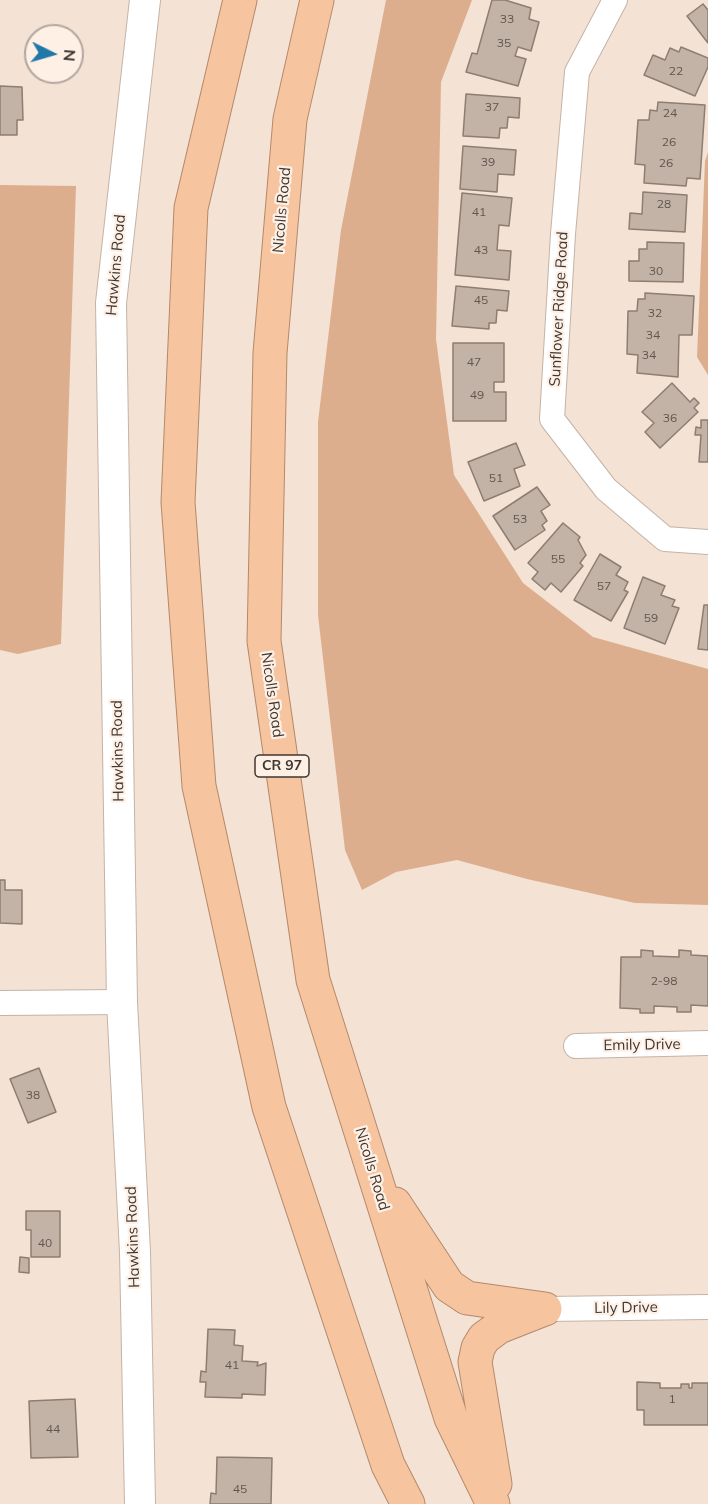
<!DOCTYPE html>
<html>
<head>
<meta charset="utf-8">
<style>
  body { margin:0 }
  #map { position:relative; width:708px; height:1504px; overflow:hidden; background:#f4e2d5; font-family:Mulish,sans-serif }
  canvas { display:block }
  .north { position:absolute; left:24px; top:24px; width:60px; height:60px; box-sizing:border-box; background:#fff0e6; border:2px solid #b2a69e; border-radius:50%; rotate:95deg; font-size:16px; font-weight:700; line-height:24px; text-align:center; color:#3e3732 }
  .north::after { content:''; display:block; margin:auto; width:21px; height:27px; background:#1f78a7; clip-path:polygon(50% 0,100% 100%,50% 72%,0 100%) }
</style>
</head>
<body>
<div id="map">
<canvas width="708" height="1504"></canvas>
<div class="north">N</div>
</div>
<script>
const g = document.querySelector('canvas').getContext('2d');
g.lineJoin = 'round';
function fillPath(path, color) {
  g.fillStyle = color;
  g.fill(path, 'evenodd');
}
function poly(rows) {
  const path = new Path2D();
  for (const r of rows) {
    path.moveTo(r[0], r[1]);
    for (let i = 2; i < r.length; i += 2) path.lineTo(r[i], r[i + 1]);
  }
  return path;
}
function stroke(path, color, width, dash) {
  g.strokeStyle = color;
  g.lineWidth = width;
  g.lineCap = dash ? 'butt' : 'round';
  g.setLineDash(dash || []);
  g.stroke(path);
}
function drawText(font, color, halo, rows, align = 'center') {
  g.font = font + ' Mulish,sans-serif';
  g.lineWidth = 4.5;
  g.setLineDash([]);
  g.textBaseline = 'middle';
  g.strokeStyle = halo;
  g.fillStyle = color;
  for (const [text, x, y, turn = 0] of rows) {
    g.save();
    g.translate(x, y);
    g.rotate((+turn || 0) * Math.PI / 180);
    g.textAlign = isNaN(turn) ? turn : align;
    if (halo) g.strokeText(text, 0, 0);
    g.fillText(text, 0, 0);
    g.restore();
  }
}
fillPath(poly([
  [386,0,472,0,441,82,436,339,454,475,523,583,593,637,708,669,708,905,635,903,527,879,457,860,396,872,362,890,345,850,318,615,318,422,341,230],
  [708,152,708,375,697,357,705,161],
  [0,185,76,186,61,644,18,654,0,650]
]), '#dcae8d');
const building = poly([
  [492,0,505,0,531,8,529,19,539,22,531,51,518,47,515,56,526,59,518,86,466,72,472,53,477,54,492,0],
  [703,4,708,10,708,43,687,16,703,4],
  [681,47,708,58,708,67,695,96,644,75,653,55,665,60,670,48,679,52,681,47],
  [0,86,22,87,23,120,17,120,17,135,0,135,0,86],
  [466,94,520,98,519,118,508,117,507,128,500,128,499,138,463,136,466,94],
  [658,102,705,105,700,179,687,178,686,186,644,183,645,165,635,164,638,120,649,120,650,110,657,111,658,102],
  [463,146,516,150,514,175,498,174,497,192,460,189,463,146],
  [643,192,687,195,685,232,629,229,630,213,642,214,643,192],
  [462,193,512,198,509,226,499,225,497,250,511,251,509,280,455,275,462,193],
  [647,242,684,243,683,282,629,281,629,261,639,261,639,249,647,249,647,242],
  [456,286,509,291,507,311,497,310,496,323,489,323,489,329,452,326,456,286],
  [645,293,694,296,692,335,679,335,678,377,637,373,638,355,627,354,628,311,637,311,638,299,645,299,645,293],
  [453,343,504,343,504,382,494,382,494,392,506,392,506,421,453,421,453,343],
  [672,383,690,402,694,398,699,403,694,408,698,412,660,448,645,432,654,423,642,412,672,383],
  [701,420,708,420,708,462,699,462,701,435,695,435,696,427,701,428,701,420],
  [516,443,525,465,514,469,520,486,484,501,468,462,516,443],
  [537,487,550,505,541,511,547,521,542,525,545,530,515,550,493,516,537,487],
  [563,523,580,537,578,540,586,555,580,563,583,566,561,592,551,583,545,590,532,579,538,572,528,563,563,523],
  [600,554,621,567,616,575,628,582,624,590,628,592,611,621,574,600,600,554],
  [643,577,665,586,661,595,675,600,672,606,679,608,665,644,624,628,643,577],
  [704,605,708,605,708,650,698,649,704,605],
  [0,880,5,880,5,890,22,890,22,924,0,923,0,880],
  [641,950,653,951,653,956,679,957,679,950,691,951,691,955,708,956,708,1006,691,1005,691,1012,677,1012,677,1007,654,1006,654,1013,640,1013,640,1009,620,1008,621,957,641,957,641,950],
  [39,1068,56,1112,28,1123,10,1079,39,1068],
  [26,1211,60,1211,60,1257,31,1257,31,1230,26,1230,26,1211],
  [20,1257,29,1258,29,1273,19,1272,20,1257],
  [208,1329,235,1330,234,1345,243,1346,242,1361,258,1362,257,1366,266,1363,265,1395,242,1394,242,1398,205,1397,206,1382,200,1382,201,1371,206,1372,208,1329],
  [637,1382,660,1383,660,1388,681,1388,681,1384,689,1384,689,1388,692,1388,692,1383,708,1383,708,1425,644,1425,644,1410,637,1410,637,1382],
  [75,1399,78,1457,31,1458,29,1401,75,1399],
  [217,1457,272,1458,271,1504,210,1504,211,1493,216,1494,217,1457]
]);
fillPath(building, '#c3b2a6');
stroke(building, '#8d7d72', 1.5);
const minor = poly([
  [615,0,577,72,563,234,552,419,606,489,665,539,708,542],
  [0,1003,122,1002],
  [576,1046,708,1043],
  [545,1309,708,1307]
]);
const tertiary = poly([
  [140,1504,135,1252,122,1002,111,303,145,0]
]);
const trunk = poly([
  [240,0,191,208,178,502,199,786,269,1107,388,1465,408,1504],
  [317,0,290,119,270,353,264,641,313,980,451,1418,493,1504],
  [395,1204,449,1286,467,1298,545,1309],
  [495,1484,475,1362,478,1348,484,1338,499,1327,542,1310]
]);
stroke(minor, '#c4b3a6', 26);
stroke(tertiary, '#c4b3a6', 32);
stroke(trunk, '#b48969', 35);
stroke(minor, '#fff', 24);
stroke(tertiary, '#fff', 30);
stroke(trunk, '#f6c49f', 33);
drawText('12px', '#5f564f', null, [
  ["33",507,19],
  ["35",504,43],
  ["22",676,71],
  ["37",492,107],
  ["24",670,113],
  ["26",669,142],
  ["39",488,162],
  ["26",666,163],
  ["28",664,204],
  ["41",479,212],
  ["43",481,250],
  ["30",656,271],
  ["45",481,300],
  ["32",655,313],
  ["34",653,335],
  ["34",649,355],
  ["47",474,362],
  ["49",477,395],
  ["36",670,418],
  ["51",496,478],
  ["53",520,519],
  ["55",558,559],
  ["57",604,586],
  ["59",651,618],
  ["2-98",664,981],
  ["38",33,1095],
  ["40",45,1243],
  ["41",232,1365],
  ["1",672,1399],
  ["44",53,1429],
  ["45",240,1489]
]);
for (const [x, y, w] of [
  [282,766,54]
]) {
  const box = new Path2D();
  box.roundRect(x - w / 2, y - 11, w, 22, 4.5);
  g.fillStyle = '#fff0e6';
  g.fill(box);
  stroke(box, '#3e3732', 1.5);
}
drawText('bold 14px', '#3e3732', null, [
  ["CR 97",282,766]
]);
drawText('15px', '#3e3732', '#fff0e6', [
  ["Nicolls Road",282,210,-85],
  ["Hawkins Road",116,265,-85],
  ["Sunflower Ridge Road",559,309,-87],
  ["Nicolls Road",272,695,82],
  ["Hawkins Road",118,751,-91],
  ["Emily Drive",642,1045,-1],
  ["Nicolls Road",372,1169,73],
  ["Hawkins Road",133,1237,-92],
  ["Lily Drive",626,1308,-1]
]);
</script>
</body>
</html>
